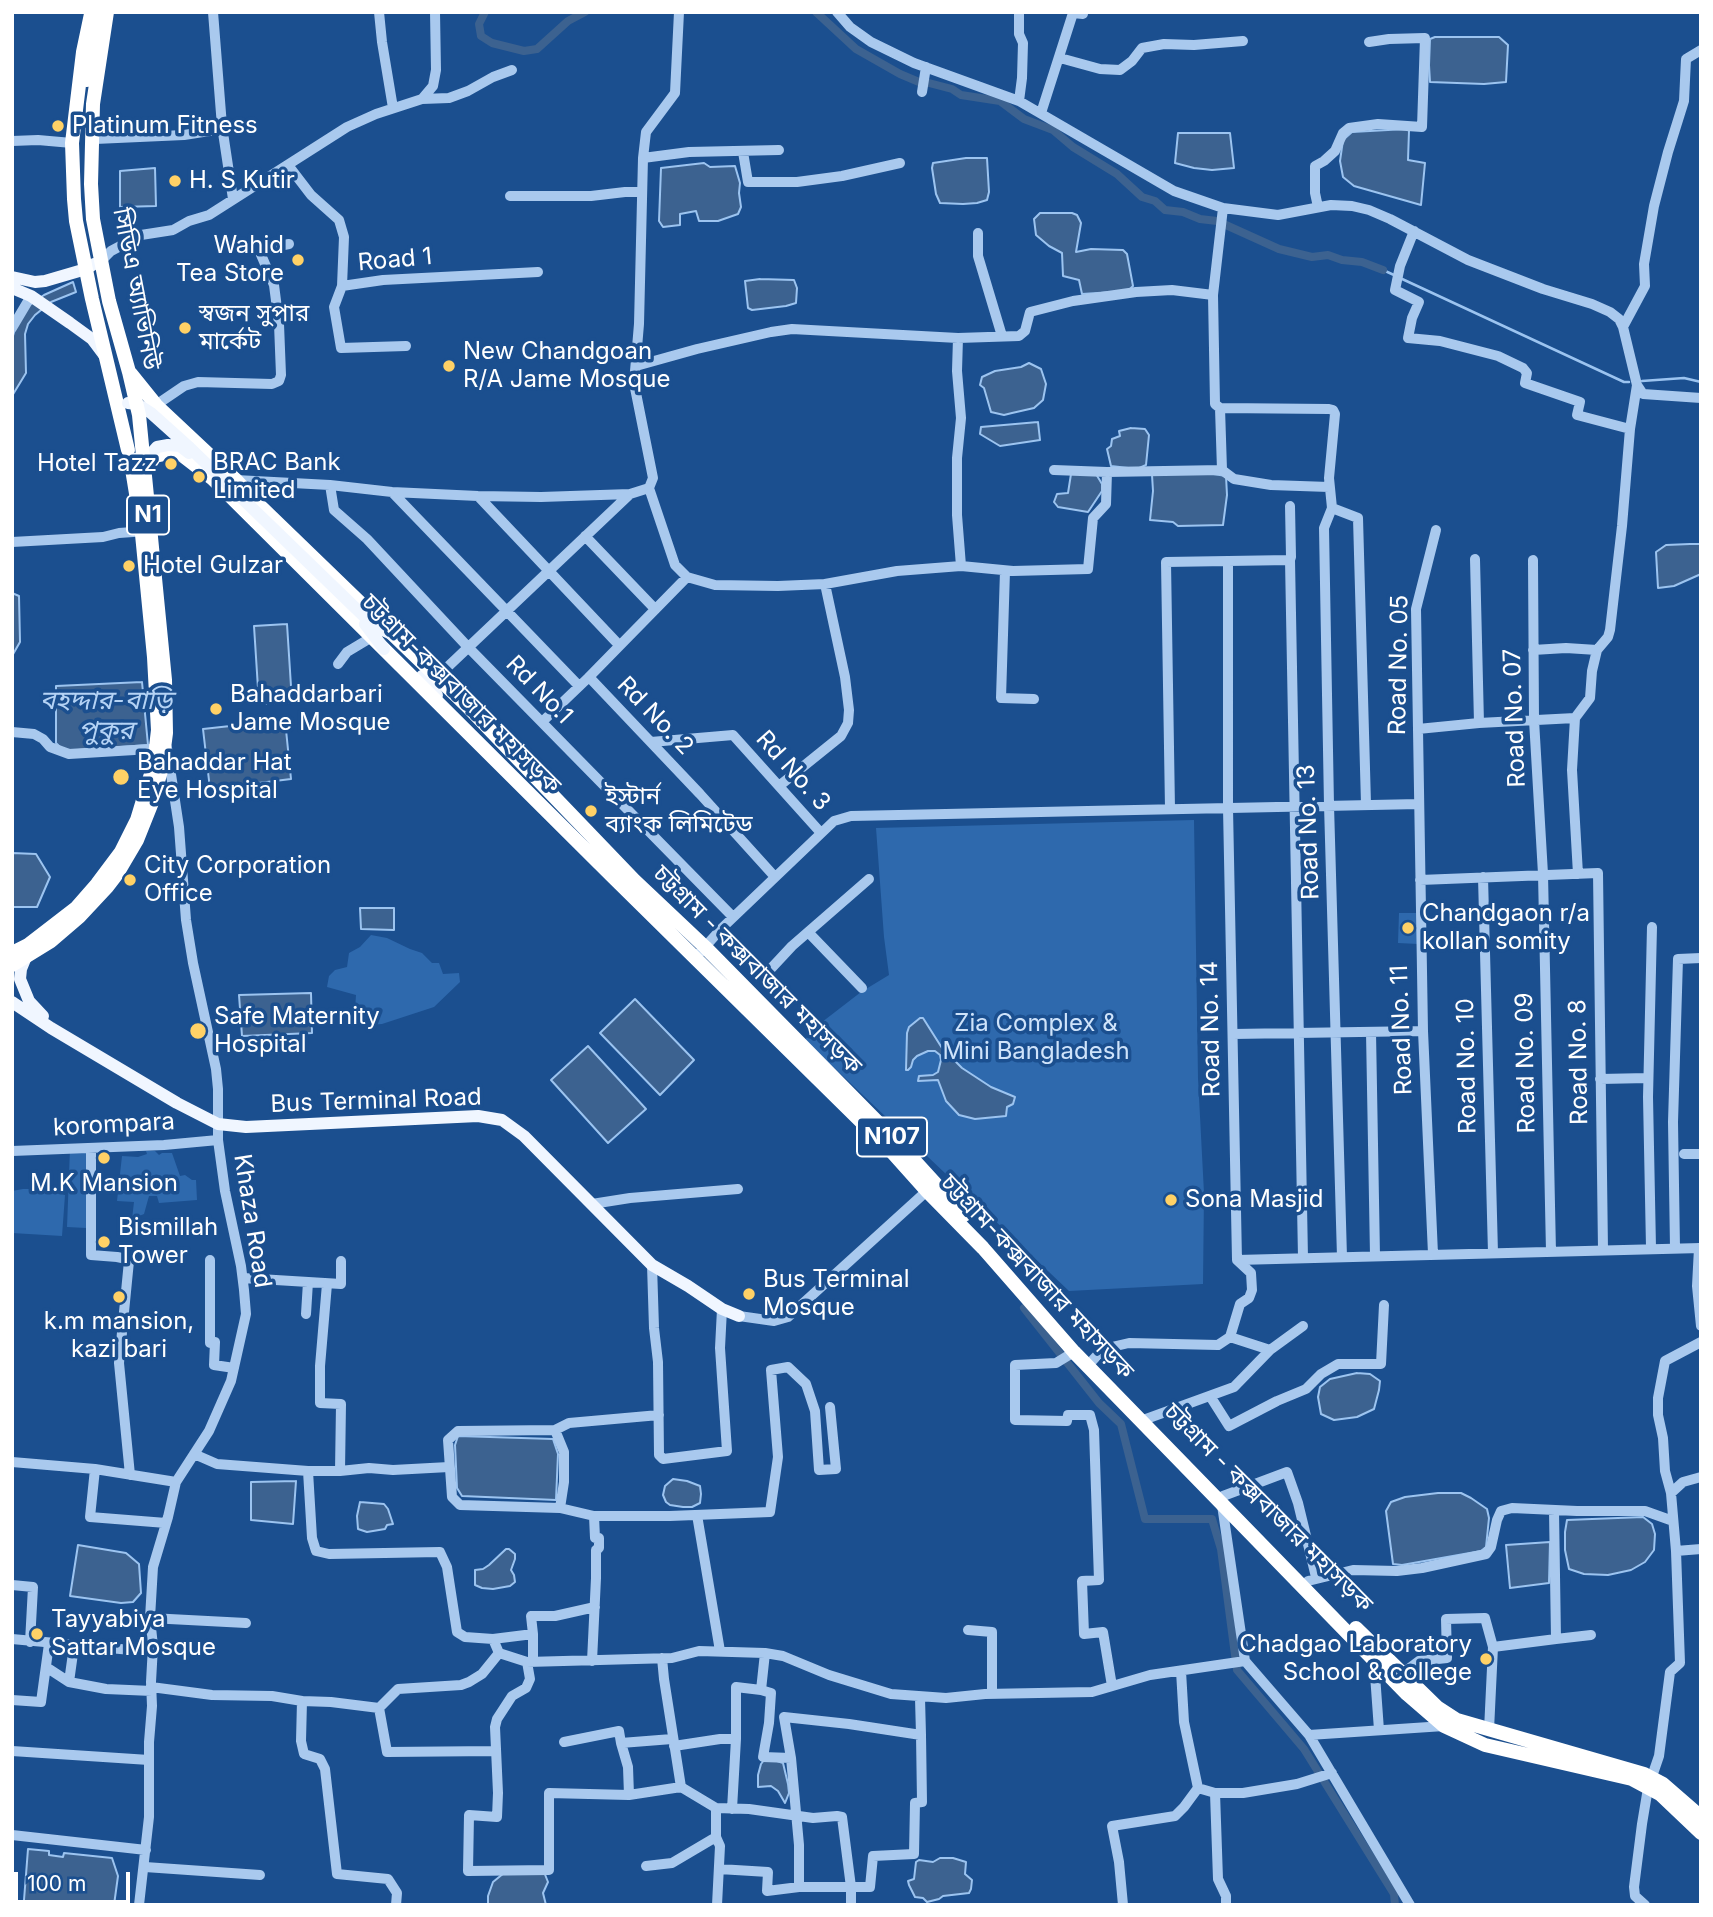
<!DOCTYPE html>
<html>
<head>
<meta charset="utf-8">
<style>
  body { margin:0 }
  #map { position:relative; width:1713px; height:1917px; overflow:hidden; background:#1b4f8f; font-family:Inter,sans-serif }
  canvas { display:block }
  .frame { position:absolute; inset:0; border:14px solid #fff; pointer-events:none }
  .scale { position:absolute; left:14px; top:1872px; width:116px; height:32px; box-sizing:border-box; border:4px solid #fff; border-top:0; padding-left:9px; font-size:21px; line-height:24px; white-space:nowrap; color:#fff; -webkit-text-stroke:5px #1b4f8f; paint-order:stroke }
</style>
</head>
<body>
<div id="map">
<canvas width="1713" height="1917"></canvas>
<div class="frame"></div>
<div class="scale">100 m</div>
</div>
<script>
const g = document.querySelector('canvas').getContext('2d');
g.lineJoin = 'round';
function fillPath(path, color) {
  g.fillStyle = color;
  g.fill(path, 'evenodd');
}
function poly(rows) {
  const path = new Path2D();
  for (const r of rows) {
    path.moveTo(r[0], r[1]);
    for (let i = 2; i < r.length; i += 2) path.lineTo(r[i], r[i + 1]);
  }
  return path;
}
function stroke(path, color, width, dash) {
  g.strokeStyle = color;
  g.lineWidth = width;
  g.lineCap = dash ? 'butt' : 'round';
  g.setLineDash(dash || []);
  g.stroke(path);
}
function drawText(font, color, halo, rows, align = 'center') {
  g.font = font + ' Inter,"Noto Sans Bengali",sans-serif';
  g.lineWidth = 7;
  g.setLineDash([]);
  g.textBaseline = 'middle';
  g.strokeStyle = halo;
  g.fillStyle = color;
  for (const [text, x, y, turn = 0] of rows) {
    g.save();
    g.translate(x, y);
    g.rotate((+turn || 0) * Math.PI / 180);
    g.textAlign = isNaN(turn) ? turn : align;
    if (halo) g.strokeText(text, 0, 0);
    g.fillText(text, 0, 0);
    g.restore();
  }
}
fillPath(poly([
  [1194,820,1198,1078,1204,1193,1203,1284,1069,1291,805,1040,813,1029,861,992,889,975,884,937,876,828],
  [1399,913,1419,913,1418,944,1398,943],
  [371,935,387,938,410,949,422,953,432,963,439,963,443,974,459,973,460,982,434,1007,382,1024,354,1026,356,995,327,987,329,976,335,970,347,967,349,953,360,947],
  [70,1149,88,1150,86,1228,67,1227],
  [146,1151,155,1151,159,1155,162,1153,172,1153,180,1176,185,1175,192,1180,196,1180,197,1200,159,1203,157,1196,149,1196,144,1214,132,1219,134,1202,117,1201,122,1156,138,1157,147,1154],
  [23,1189,48,1189,65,1195,62,1236,12,1233,12,1191]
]), '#2e69ad');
const water = poly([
  [1435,37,1499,37,1508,45,1506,82,1484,84,1430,82,1429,65,1430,39,1435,37],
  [1406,129,1409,131,1408,160,1425,163,1421,205,1354,186,1343,177,1340,161,1343,140,1352,132,1406,129],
  [1178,133,1230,133,1234,168,1212,170,1194,168,1175,163,1178,133],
  [966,158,987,158,989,192,987,200,977,203,963,204,940,203,936,194,932,168,933,163,966,158],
  [704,163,710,167,735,166,740,183,739,193,741,207,738,214,718,221,699,221,696,211,680,214,680,225,663,227,659,221,661,168,704,163],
  [155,168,156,206,120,207,120,171,155,168],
  [1040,213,1072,213,1077,215,1081,223,1076,252,1091,249,1123,250,1127,254,1133,286,1128,291,1082,294,1079,280,1063,276,1062,253,1049,246,1036,235,1034,219,1040,213],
  [760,279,794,280,797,288,796,303,786,306,752,310,748,308,745,281,760,279],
  [73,282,76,292,51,302,35,315,28,324,25,334,26,373,12,396,12,339,16,326,28,306,44,295,73,282],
  [1029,363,1041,369,1046,384,1043,400,1034,408,1012,413,1004,415,991,412,984,388,980,385,982,377,995,371,1021,367,1029,363],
  [1038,422,1040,440,1000,446,980,434,981,427,1038,422],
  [1131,428,1145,429,1149,435,1146,465,1137,469,1111,466,1107,449,1111,446,1112,439,1120,436,1119,431,1131,428],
  [1201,472,1226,476,1227,495,1223,525,1178,526,1173,522,1150,520,1153,491,1152,475,1201,472],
  [1071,474,1096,474,1102,484,1102,491,1088,512,1058,507,1054,502,1057,494,1068,493,1071,474],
  [1690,544,1700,544,1701,574,1674,586,1658,588,1656,552,1666,545,1690,544],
  [12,593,19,596,20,642,12,656,12,593],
  [287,624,292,702,259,704,254,626,287,624],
  [142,682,148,745,64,751,56,743,56,686,142,682],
  [285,720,291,779,210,789,203,729,285,720],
  [12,853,36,854,50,877,37,907,12,907,12,853],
  [360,908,394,908,394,930,361,929,360,908],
  [311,993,312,1033,242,1036,239,995,311,993],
  [635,999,694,1060,660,1095,600,1033,635,999],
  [920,1018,923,1018,942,1048,962,1068,991,1087,1015,1097,1013,1104,1007,1107,1006,1116,975,1119,959,1115,946,1101,938,1080,918,1081,919,1076,933,1075,938,1072,941,1060,940,1055,935,1051,928,1051,917,1056,913,1060,911,1067,908,1070,906,1070,907,1033,909,1027,920,1018],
  [588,1046,646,1109,608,1143,551,1080,588,1046],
  [1357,1373,1370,1374,1380,1381,1379,1390,1374,1409,1357,1417,1334,1420,1321,1414,1318,1397,1320,1387,1330,1379,1357,1373],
  [458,1436,553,1439,558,1454,556,1500,462,1496,457,1488,455,1445,458,1436],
  [673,1479,687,1481,700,1486,701,1494,700,1503,692,1507,683,1507,670,1505,666,1502,663,1495,665,1486,673,1479],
  [296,1481,293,1524,251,1520,251,1482,296,1481],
  [1438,1493,1461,1493,1471,1498,1487,1509,1489,1518,1486,1547,1481,1551,1402,1565,1393,1564,1386,1511,1391,1502,1405,1497,1438,1493],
  [360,1502,384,1504,388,1509,393,1524,387,1525,385,1529,367,1532,358,1529,357,1516,360,1502],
  [1643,1517,1652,1524,1655,1534,1654,1550,1645,1562,1631,1570,1608,1575,1584,1574,1569,1569,1565,1550,1565,1532,1567,1520,1643,1517],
  [1550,1542,1549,1583,1510,1588,1506,1545,1550,1542],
  [78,1545,126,1553,139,1564,141,1593,133,1602,121,1603,70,1596,78,1545],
  [506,1549,509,1549,515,1554,515,1559,511,1570,514,1575,515,1582,510,1586,493,1589,482,1588,475,1585,475,1570,483,1569,489,1565,506,1549],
  [765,1759,774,1760,783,1763,788,1784,789,1793,785,1803,778,1791,771,1786,758,1787,758,1775,761,1764,765,1759],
  [28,1849,49,1851,49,1855,63,1857,64,1853,112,1858,118,1876,114,1905,59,1905,58,1903,45,1902,44,1905,26,1905,24,1900,28,1849],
  [940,1858,953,1858,966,1862,965,1874,972,1880,971,1889,969,1893,943,1896,939,1899,927,1902,923,1898,915,1897,909,1885,908,1881,914,1879,916,1862,919,1860,933,1862,940,1858],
  [544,1872,548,1882,543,1893,546,1905,488,1905,488,1896,493,1882,504,1873,544,1872]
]);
fillPath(water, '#3c6290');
stroke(water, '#9cc4f0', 2);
stroke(poly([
  [1383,270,1394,275],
  [1400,278,1624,382,1629,382],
  [1642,381,1684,378,1701,382]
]), '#9cc4f0', 2.5);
stroke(poly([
  [485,12,479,24,481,36,492,43,524,51,537,49,568,21,585,12],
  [816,12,856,49,900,74,919,82,929,83,952,89,961,95,1000,101,1024,119,1053,130,1073,147,1117,174,1142,197,1155,201,1165,210,1183,212,1200,219,1217,221,1279,249,1312,257,1328,255,1342,260,1362,262,1383,270],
  [1024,1308,1099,1403,1121,1424,1145,1519,1212,1519,1221,1549,1237,1670,1304,1749,1394,1894,1395,1905]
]), '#3c6290', 8);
stroke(poly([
  [213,12,222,126,233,199],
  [379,12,382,42,393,108],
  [837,12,850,27,871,42,914,63,1019,101,1174,191,1223,208,1278,215,1331,205,1352,206,1369,210,1390,219,1468,260,1543,289,1592,304,1610,312,1619,319,1623,327,1637,385],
  [1060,58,1100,69,1120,70,1132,61,1142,48,1164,44,1194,45,1243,41],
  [922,92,926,67],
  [422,99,449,98,468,91,493,77,512,70],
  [1019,101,1022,78,1023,43,1019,34,1019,12],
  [1041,113,1073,13,1083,14],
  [95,139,184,135,222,129],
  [12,141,38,140,72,143],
  [743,152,748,182,797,182,842,176,900,163],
  [643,158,689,152,779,150],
  [288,165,311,195,339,220,344,237,342,286],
  [510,196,591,196,625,192,642,192],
  [1318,207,1315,193,1315,166,1324,161,1335,151,1343,133,1349,128,1378,124,1422,127,1425,38,1389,39,1369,42],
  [1414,231,1400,266,1395,290,1419,302,1412,318,1408,338,1440,341,1498,356,1523,368,1527,373,1525,383,1580,402,1577,415,1630,429],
  [978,233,978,256,1002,336],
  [104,258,111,251,141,235,173,230,189,221,209,215,347,127,376,114,422,99,433,86,436,70,435,12],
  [1623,327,1645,286,1644,264,1654,206,1668,152,1684,101,1686,59,1701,50],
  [12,328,31,296],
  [958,338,957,371,961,418,957,458,957,515,961,566],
  [406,346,341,348,334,307,342,286,383,280,538,272],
  [636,366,697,349,771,332,792,329,958,338,1019,336,1025,331,1030,312,1073,301,1136,292,1172,290,1213,295],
  [156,405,184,386,198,382,272,384,279,381,281,375,279,324,274,285,259,250,289,244],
  [1220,408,1329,409,1333,410,1335,414,1329,478,1332,508,1324,528,1329,805,1342,1257],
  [1222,470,1220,408,1215,404,1213,295,1223,208],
  [1107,472,1222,470,1234,479,1271,485,1329,487],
  [236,480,330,485,392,492,478,496,541,497,630,494,649,488,653,478,634,383,639,324,643,158,646,132,675,93,679,12],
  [330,485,334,510,367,539,467,646,733,917],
  [649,488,675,565,687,577,715,585,778,586,825,584,897,571,961,566,1013,571,1088,569,1093,518,1106,504,1107,472,1054,470],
  [392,492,579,686],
  [478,496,619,645],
  [1332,508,1358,518,1366,804],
  [585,536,655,609],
  [12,542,103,537,119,533,147,531],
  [1475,559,1479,723],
  [1290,560,1303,1258],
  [1533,560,1534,720,1543,874,1551,1252],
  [1005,571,1001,698,1034,699],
  [1533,650,1566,648,1597,650],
  [338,664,347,652,372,637],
  [437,677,630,494],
  [589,677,700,794,775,877],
  [542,722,589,677,687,577],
  [1418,729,1479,723,1575,718],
  [12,732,34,734,43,739,50,747,69,754,167,748,179,827,186,920,193,963,216,1069,218,1089,218,1140,225,1191,241,1266,244,1290,246,1314,231,1381,209,1431,176,1482,168,1517,153,1567,150,1618,153,1646,151,1682,152,1706,149,1742,149,1817,139,1905],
  [651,742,733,735,821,833],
  [779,786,841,736,848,723,849,710,845,677,825,584],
  [1170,809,1166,562,1290,560,1291,557,1290,506],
  [1578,874,1572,770,1575,718,1590,698,1592,671,1597,650,1608,637,1610,630,1622,526,1630,429,1637,385,1643,394,1701,398],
  [1483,877,1493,1253],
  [1420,880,1598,873,1603,1250],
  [721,929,765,975,792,946,869,879],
  [808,932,862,988],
  [695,958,721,929,834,821,851,816,1419,804],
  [1371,1032,1375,1256],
  [1233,1034,1423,1031],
  [1600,1079,1648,1078],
  [91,1148,91,1255,117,1257,127,1259,129,1261,119,1363,130,1475],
  [12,1151,164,1145,218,1140],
  [1684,1154,1701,1154],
  [592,1204,630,1198,738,1189],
  [1651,1248,1648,1097,1652,927],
  [1675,1248,1673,1122,1678,959,1701,958],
  [1699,1248,1697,1286,1701,1326],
  [1433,1254,1423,1031,1416,609,1436,530],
  [210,1260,210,1343,215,1342,214,1365,234,1368],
  [1237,1260,1701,1248],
  [652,1265,654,1328,658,1362,659,1455,663,1459,727,1451,720,1348,722,1309],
  [243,1278,341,1284,341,1261],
  [327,1284,320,1366,320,1403,341,1404,340,1471],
  [306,1314,308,1282],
  [739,1316,774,1321,788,1317,929,1189],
  [1230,1337,1270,1350],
  [1074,1352,1056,1363,1015,1365,1015,1420,1067,1421,1068,1415,1090,1415,1094,1430,1099,1580,1082,1581,1084,1634,1103,1632,1112,1686],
  [1092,1361,1103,1349,1129,1343,1218,1345,1230,1337,1240,1304,1249,1298,1252,1290,1251,1273,1237,1260,1228,808,1228,562],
  [1210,1396,1229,1426,1277,1401,1306,1389,1321,1374,1338,1364,1381,1364,1384,1305],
  [659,1415,569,1423,555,1430,458,1431,448,1440,452,1497,460,1505,560,1508,594,1516,670,1516,770,1512,778,1457,771,1370,788,1367,806,1384,815,1411,819,1470,836,1469,830,1407],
  [1146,1419,1234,1387,1270,1350,1303,1326],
  [555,1430,564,1452,564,1482,560,1508],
  [194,1454,217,1464,308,1471,340,1471,369,1468,393,1470,449,1467],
  [12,1462,95,1469,176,1482],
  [95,1469,90,1517,166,1523],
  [308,1471,312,1538,316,1551,329,1554,440,1552,447,1567,457,1632,465,1637,493,1639,499,1653],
  [1671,1493,1683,1482,1701,1477],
  [1223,1496,1287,1472,1298,1503,1316,1577],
  [1222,1505,1245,1661,1309,1735,1410,1905],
  [697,1515,720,1651],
  [1676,1551,1701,1549],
  [1308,1581,1353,1570,1397,1571,1422,1568,1486,1554,1491,1547,1497,1520,1501,1511,1512,1508,1577,1511,1645,1511,1673,1521],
  [12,1585,33,1587,30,1642],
  [150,1618,246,1623],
  [968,1630,992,1632,992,1694],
  [533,1634,531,1616,555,1616,595,1607],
  [12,1639,131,1650,153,1646],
  [493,1639,533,1634,533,1662],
  [1556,1639,1591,1635],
  [765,1653,761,1690,771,1693,769,1723,763,1757,791,1758,799,1845,799,1887,870,1887,873,1856,914,1854,915,1803,922,1802,921,1735],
  [662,1658,664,1679,681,1787,716,1808,749,1809,813,1818,837,1816,842,1817,851,1887,851,1905],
  [592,1661,596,1578,596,1550,599,1548,599,1538,595,1538,594,1516],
  [1374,1661,1379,1730],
  [527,1662,530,1679,526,1688,512,1696,497,1719,495,1727,498,1793,497,1817,469,1815,468,1871,549,1870,549,1793,629,1795,681,1787],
  [46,1667,69,1682,106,1689,152,1691],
  [1181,1671,1184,1722,1198,1788,1215,1793,1218,1879,1226,1896,1226,1905],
  [1403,1673,1419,1661,1447,1658,1446,1619,1485,1618,1493,1647],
  [69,1682,74,1646],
  [151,1687,212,1695,272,1696,302,1701,301,1741,304,1754,320,1759,325,1769,337,1874,388,1879,397,1893,396,1905],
  [12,1700,41,1702,49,1644],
  [302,1701,331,1702,379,1708,398,1689,461,1685,469,1682,482,1674,499,1653,527,1662,672,1658,699,1651,765,1653,783,1656,829,1675,891,1694,946,1698,985,1694,1092,1692,1150,1675,1245,1661],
  [379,1708,387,1752,496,1751],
  [1489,1730,1493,1647,1556,1639,1554,1511],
  [1309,1735,1444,1726],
  [564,1742,619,1731,621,1743,672,1739],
  [621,1743,628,1767,629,1795],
  [674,1746,720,1739,736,1739,736,1687,761,1690],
  [12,1751,149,1760],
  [791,1758,784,1717,849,1724,921,1735,920,1698],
  [1215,1793,1243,1793,1297,1784,1332,1773],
  [716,1808,716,1837,720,1846,717,1905],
  [732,1809,736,1739],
  [12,1835,146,1850],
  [646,1866,672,1863,716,1837],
  [145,1867,260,1875],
  [719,1869,768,1872,767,1891,799,1887],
  [1123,1905,1119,1862,1112,1826,1175,1816,1184,1807,1198,1788],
  [1645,1905,1635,1896,1634,1887,1642,1824,1648,1788,1659,1756,1670,1672,1680,1663,1676,1551,1671,1493,1665,1471,1663,1438,1658,1415,1658,1398,1665,1361,1701,1342]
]), '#a9c9ee', 10);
stroke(poly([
  [12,277,35,282,45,281,86,269,94,264],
  [12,288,31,296,70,323,92,339,104,355],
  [422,676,437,695],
  [28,952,21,969,20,979,29,1001,43,1016],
  [12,1002,51,1028,177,1103,218,1124,246,1127,478,1116,502,1120,524,1136,652,1265,688,1286,722,1309,739,1316]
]), '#f0f6ff', 12);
stroke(poly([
  [91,14,83,52,72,143,74,199,76,221,92,299,128,450],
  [131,374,156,405,236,480,259,505,468,707,634,880,705,947,901,1146,964,1215],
  [147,468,155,456,169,453,182,455,213,479,611,875,893,1153,927,1191,983,1248,1074,1352,1407,1694,1444,1726,1485,1745,1632,1779,1660,1794,1701,1833],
  [12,953,28,945,76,908,97,884,121,852,137,820,154,764,158,730,154,657,141,524,132,469],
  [1356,1628,1437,1707,1457,1720,1644,1774,1663,1784,1701,1817]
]), '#fff', 14);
stroke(poly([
  [128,403,137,404,151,413,190,448,374,626,394,635],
  [135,459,143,458,150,455,157,447,168,445,180,446,189,453],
  [365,624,384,649]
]), '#f0f6ff', 12);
stroke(poly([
  [87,80,97,12],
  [12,965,51,941,79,917,107,887,117,874,137,840,151,805,161,771,166,733,165,680,139,415,129,372,109,301,93,219,91,184,93,104,107,12]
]), '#fff', 14);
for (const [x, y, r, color] of [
  [58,126,7,"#ffd166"],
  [175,181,7,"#ffd166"],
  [298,260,7,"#ffd166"],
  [185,328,7,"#ffd166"],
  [449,366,7,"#ffd166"],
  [171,464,7,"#ffd166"],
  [199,477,7,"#ffd166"],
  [129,566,7,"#ffd166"],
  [216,709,7,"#ffd166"],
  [121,777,9,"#ffd166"],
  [591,811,7,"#ffd166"],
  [130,880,7,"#ffd166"],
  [1408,928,7,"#ffd166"],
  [198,1031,9,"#ffd166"],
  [104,1158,7,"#ffd166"],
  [1171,1200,7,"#ffd166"],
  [104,1242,7,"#ffd166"],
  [749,1294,7,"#ffd166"],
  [119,1297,7,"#ffd166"],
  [37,1634,7,"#ffd166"],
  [1486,1659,7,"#ffd166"]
]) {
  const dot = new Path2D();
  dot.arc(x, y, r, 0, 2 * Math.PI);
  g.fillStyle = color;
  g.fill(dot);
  stroke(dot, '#1b4f8f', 2.5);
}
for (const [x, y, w] of [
  [148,515,42],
  [892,1137,70]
]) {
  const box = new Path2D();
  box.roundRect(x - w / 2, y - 19.5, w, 39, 5);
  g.fillStyle = '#1b4f8f';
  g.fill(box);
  stroke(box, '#fff', 2);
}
drawText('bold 23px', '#fff', null, [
  ["N1",148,515],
  ["N107",892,1137]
]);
drawText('24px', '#fff', '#1b4f8f', [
  ["Platinum Fitness",72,126],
  ["H. S Kutir",189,181],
  ["Wahid",284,246,"right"],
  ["Tea Store",284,274,"right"],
  ["স্বজন সুপার",199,314],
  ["মার্কেট",199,342],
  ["New Chandgoan",463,352],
  ["R/A Jame Mosque",463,380],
  ["BRAC Bank",213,463],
  ["Limited",213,491],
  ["Hotel Tazz",157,464,"right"],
  ["Hotel Gulzar",143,566],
  ["Bahaddarbari",230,695],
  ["Jame Mosque",230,723],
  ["Bahaddar Hat",137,763],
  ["Eye Hospital",137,791],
  ["ইস্টার্ন",605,797],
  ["ব্যাংক লিমিটেড",605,825],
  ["City Corporation",144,866],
  ["Office",144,894],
  ["Chandgaon r/a",1422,914],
  ["kollan somity",1422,942],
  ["Safe Maternity",214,1017],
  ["Hospital",214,1045],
  ["M.K Mansion",104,1184,"center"],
  ["Sona Masjid",1185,1200],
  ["Bismillah",118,1228],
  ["Tower",118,1256],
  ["Bus Terminal",763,1280],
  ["Mosque",763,1308],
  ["k.m mansion,",119,1322,"center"],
  ["kazi bari",119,1350,"center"],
  ["Tayyabiya",51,1620],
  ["Sattar Mosque",51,1648],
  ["Chadgao Laboratory",1472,1645,"right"],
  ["School & college",1472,1673,"right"]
], 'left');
drawText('24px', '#fff', '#1b4f8f', [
  ["Road 1",395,260,-5],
  ["সিডিএ অ্যাভিনিউ",136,289,79],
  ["Road No. 05",1399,665,-89],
  ["Rd No.1",539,690,46],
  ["চট্টগ্রাম-কক্সবাজার মহাসড়ক",461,694,45],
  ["Rd No. 2",655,716,46],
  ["Road No. 07",1515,718,-92],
  ["Rd No. 3",793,771,48],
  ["Road No. 13",1309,832,-92],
  ["চট্টগ্রাম - কক্সবাজার মহাসড়ক",757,970,45],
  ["Road No. 14",1211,1029,-91],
  ["Road No. 11",1402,1030,-92],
  ["Road No. 8",1579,1062,-91],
  ["Road No. 09",1526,1063,-91],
  ["Road No. 10",1467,1066,-91],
  ["Bus Terminal Road",376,1101,-2],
  ["korompara",114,1125,-3],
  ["Khaza Road",252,1221,81],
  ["চট্টগ্রাম-কক্সবাজার মহাসড়ক",1037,1277,47],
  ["চট্টগ্রাম - কক্সবাজার মহাসড়ক",1268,1508,45]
]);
drawText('24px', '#cfe3fa', '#1b4f8f', [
  ["Zia Complex &",1036,1024],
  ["Mini Bangladesh",1036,1052]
]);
drawText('italic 26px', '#b5d3f5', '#1b4f8f', [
  ["বহদ্দার-বাড়ি",106,701],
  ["পুকুর",106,731]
]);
</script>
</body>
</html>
